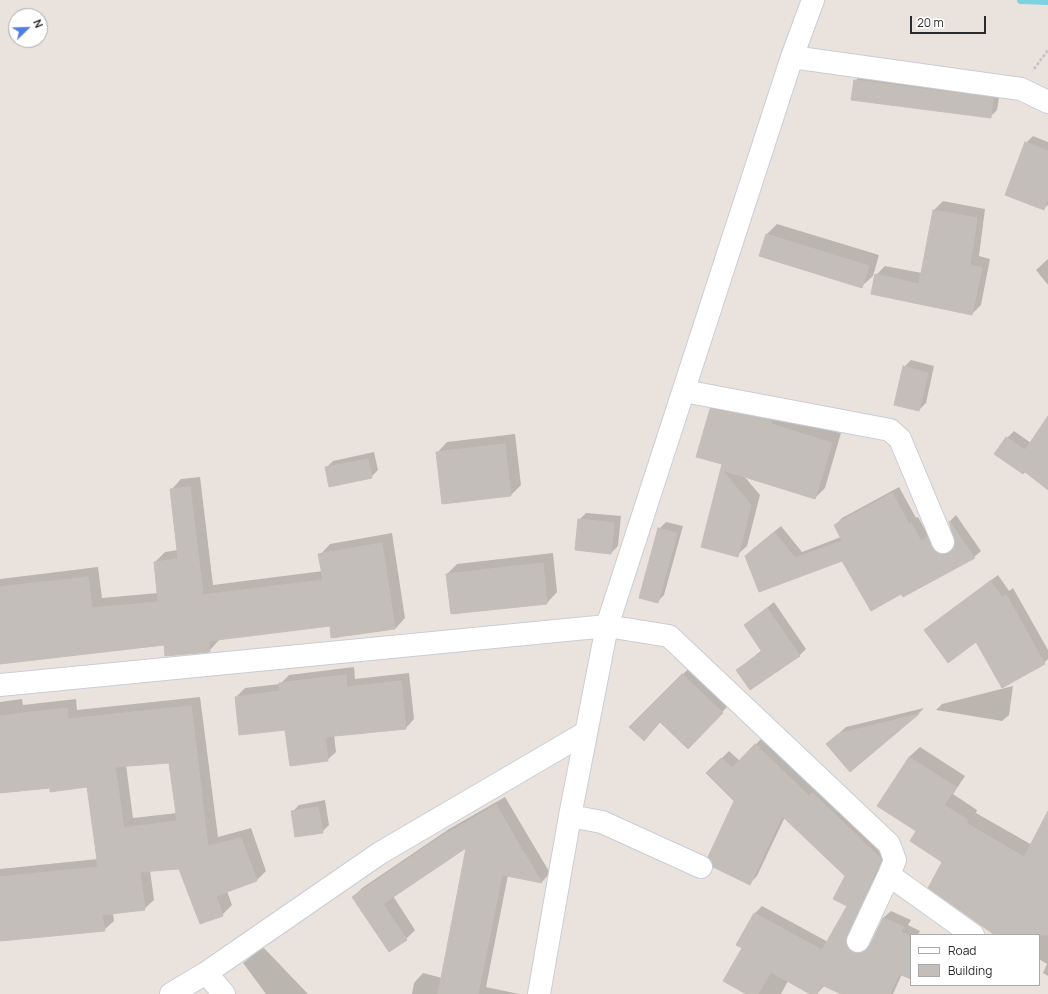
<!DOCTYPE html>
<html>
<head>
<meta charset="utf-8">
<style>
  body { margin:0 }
  #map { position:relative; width:1048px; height:994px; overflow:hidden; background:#eae3dd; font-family:Manrope,sans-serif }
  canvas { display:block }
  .legend { position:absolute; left:910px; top:934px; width:130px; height:52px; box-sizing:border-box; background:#fff; border:1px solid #aaa; margin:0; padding:5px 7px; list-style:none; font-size:12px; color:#2a2a2a }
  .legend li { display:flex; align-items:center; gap:8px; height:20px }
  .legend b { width:20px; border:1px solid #aaa }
  .north { position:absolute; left:8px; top:8px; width:40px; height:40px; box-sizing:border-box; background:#fff; border:1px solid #aaa; border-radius:50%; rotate:67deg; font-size:11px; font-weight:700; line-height:16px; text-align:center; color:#2a2a2a }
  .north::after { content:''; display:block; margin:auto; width:14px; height:18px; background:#507ee4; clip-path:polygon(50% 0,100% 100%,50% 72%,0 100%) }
  .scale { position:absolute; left:910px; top:16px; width:76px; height:18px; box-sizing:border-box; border:2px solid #2a2a2a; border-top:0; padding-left:5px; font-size:12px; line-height:14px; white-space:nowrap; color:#2a2a2a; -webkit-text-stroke:3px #fff; paint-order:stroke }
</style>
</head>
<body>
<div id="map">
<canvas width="1048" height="994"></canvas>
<ul class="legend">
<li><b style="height:5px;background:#fff"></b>Road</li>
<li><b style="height:11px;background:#c3beb9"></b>Building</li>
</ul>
<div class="north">N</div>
<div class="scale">20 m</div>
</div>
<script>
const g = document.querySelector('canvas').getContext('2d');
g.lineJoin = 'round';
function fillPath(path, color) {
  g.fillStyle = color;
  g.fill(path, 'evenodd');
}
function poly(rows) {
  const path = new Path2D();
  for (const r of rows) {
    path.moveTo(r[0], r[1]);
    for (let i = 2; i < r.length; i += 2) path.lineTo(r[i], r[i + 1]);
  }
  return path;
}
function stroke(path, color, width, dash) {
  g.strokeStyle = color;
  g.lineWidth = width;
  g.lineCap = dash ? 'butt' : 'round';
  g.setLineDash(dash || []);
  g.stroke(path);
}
fillPath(poly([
  [862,74,1000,92,997,110,990,117,855,81],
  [1033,136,1048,142,1048,205,1043,209,1026,143],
  [943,201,985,209,979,256,990,259,981,305,972,314,876,275,885,266,922,273,934,210],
  [777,224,879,255,873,276,862,286,767,234],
  [1048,259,1048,285,1036,270],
  [911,360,934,366,926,403,919,410,904,367],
  [720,399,780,414,841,433,825,488,815,498,744,476,760,495,747,546,737,555,702,546,723,464,710,409],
  [1048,426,1048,488,1007,438,1014,431,1031,443],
  [515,434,521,485,511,495,443,503,437,453,447,442],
  [374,452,378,470,371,477,326,468,333,461],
  [200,477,213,585,323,571,320,555,330,544,392,533,405,618,395,629,331,625,220,639,209,651,165,644,0,663,0,579,98,567,102,598,158,593,155,562,165,552,178,550,171,490,181,479],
  [899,487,916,518,918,517,928,535,934,531,948,548,955,547,956,544,950,521,956,515,981,551,974,557,902,593,843,560,759,591,753,549,781,526,802,552,841,537,835,525,842,518],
  [586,513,621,516,618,546,611,553,579,520],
  [666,522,683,526,664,595,657,602,659,529],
  [553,553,557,592,547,603,452,613,447,574,457,564],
  [998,575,1009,591,1013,588,1048,650,1048,659,1044,663,976,641,925,630],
  [774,602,806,649,799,656,737,670,762,650,745,625],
  [354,667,355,679,409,673,414,719,406,728,334,735,336,752,327,760,286,729,236,697,245,688,280,684,289,675],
  [689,668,728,706,688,747,661,721,650,733,631,727],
  [1013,686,1009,715,1002,721,936,710,942,704],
  [200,697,218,837,251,828,266,871,257,880,227,891,232,905,222,915,180,868,150,870,154,900,144,909,113,913,114,921,104,930,0,940,0,869,98,859,88,786,51,786,0,792,0,702,22,699,23,705,76,699,77,710],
  [170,762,177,813,133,818,126,765],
  [924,708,919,713,851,771,835,737,846,727],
  [763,737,888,852,867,946,871,945,883,918,891,911,911,920,908,925,920,931,918,935,911,935,911,978,902,974,893,994,844,994,825,985,817,994,812,994,788,981,781,994,748,994,744,948,755,913,762,906,828,942,848,906,846,876,785,817,757,876,750,883,736,800,707,773,729,751,740,761],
  [920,747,965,776,953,794,977,810,976,813,1032,845,1048,813,1048,976,1043,973,1047,964,1039,959,1039,935,997,935,983,927,930,887,943,862,917,831,879,806,909,757],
  [505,797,550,873,542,882,508,875,486,987,519,994,412,994,414,983,423,973,442,978,468,846,393,896,415,930,406,939,353,897,362,888,449,829],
  [325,800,329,825,322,832,292,812,299,805],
  [263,947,308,994,266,994,243,963]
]), '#0003');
stroke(poly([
  [1021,0,1048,1]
]), '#7cd2e0', 8);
const building = poly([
  [854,80,993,98,991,118,851,100,854,80],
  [1025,142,1048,151,1048,199,1044,210,1005,195,1025,142],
  [933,210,977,218,970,265,982,268,972,315,871,294,875,274,919,284,933,210],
  [766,234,869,266,862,288,759,256,766,234],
  [903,366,928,373,919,411,894,405,903,366],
  [710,409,761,418,772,421,771,424,832,443,815,499,722,470,751,505,738,557,701,547,722,464,696,457,710,409],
  [1048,416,1048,490,1025,472,1023,474,994,454,1006,437,1025,450,1048,416],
  [505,444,511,496,442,504,436,452,505,444],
  [368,459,372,478,329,487,325,467,368,459],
  [190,487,203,595,323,580,318,554,382,543,395,629,331,638,330,626,209,641,210,652,165,656,164,645,0,664,0,587,88,577,92,608,158,602,154,562,178,559,170,489,190,487],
  [892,493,909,524,911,523,921,541,927,537,935,552,942,554,948,553,953,549,955,543,949,521,975,558,903,597,901,594,871,611,842,561,759,592,745,556,774,532,795,558,842,541,834,525,892,493],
  [578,519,614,523,611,554,575,550,578,519],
  [658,528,677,533,658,603,639,598,658,528],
  [543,563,547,604,451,614,446,574,543,563],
  [990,581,1002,597,1006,595,1045,664,1002,688,976,642,948,663,924,630,990,581],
  [767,608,800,656,750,690,736,670,762,652,744,625,767,608],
  [682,674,723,713,688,749,660,722,644,741,629,727,682,674],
  [346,675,347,687,401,681,406,729,325,737,328,761,290,766,285,730,239,735,235,697,280,691,279,683,346,675],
  [191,706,208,846,241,838,257,881,216,896,223,916,200,924,179,869,140,872,145,910,102,915,105,931,0,941,0,877,98,867,87,787,50,792,50,788,0,793,0,716,67,708,68,719,191,706],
  [169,763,177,821,124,828,115,767,169,763],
  [919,714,850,772,826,744,838,734,919,714],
  [755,744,809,796,813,793,881,859,846,942,848,948,853,952,859,953,865,951,869,947,883,918,904,927,901,932,911,937,911,979,899,974,890,994,841,994,822,985,817,994,810,994,771,972,758,994,746,994,723,981,742,948,736,945,754,913,822,950,847,906,833,899,845,876,782,816,750,885,713,867,711,860,708,857,734,801,706,773,721,758,732,768,755,744],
  [909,757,956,787,944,805,968,820,966,823,1024,857,1048,811,1048,935,995,935,928,888,942,862,910,841,916,831,877,806,909,757],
  [496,805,542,883,502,875,478,994,438,994,466,848,383,904,407,940,389,952,352,897,439,838,496,805],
  [318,807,323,833,295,837,291,811,318,807]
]);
fillPath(building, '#c3beb9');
stroke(building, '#c5beb7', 1);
const minor = poly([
  [792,57,1021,89,1048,102],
  [684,391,890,430,900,439,943,542],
  [0,685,607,626,669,636,889,844,895,860,889,875,973,935],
  [570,816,602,822,701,867],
  [858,941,889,875],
  [206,973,224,994],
  [171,994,206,973,380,853,585,733],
  [539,994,570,816,607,626,792,57,813,0]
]);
stroke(minor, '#c9cdd6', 24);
stroke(poly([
  [1034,69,1048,50]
]), '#c3c3c3', 2.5, [3, 2]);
stroke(minor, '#fff', 22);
</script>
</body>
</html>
